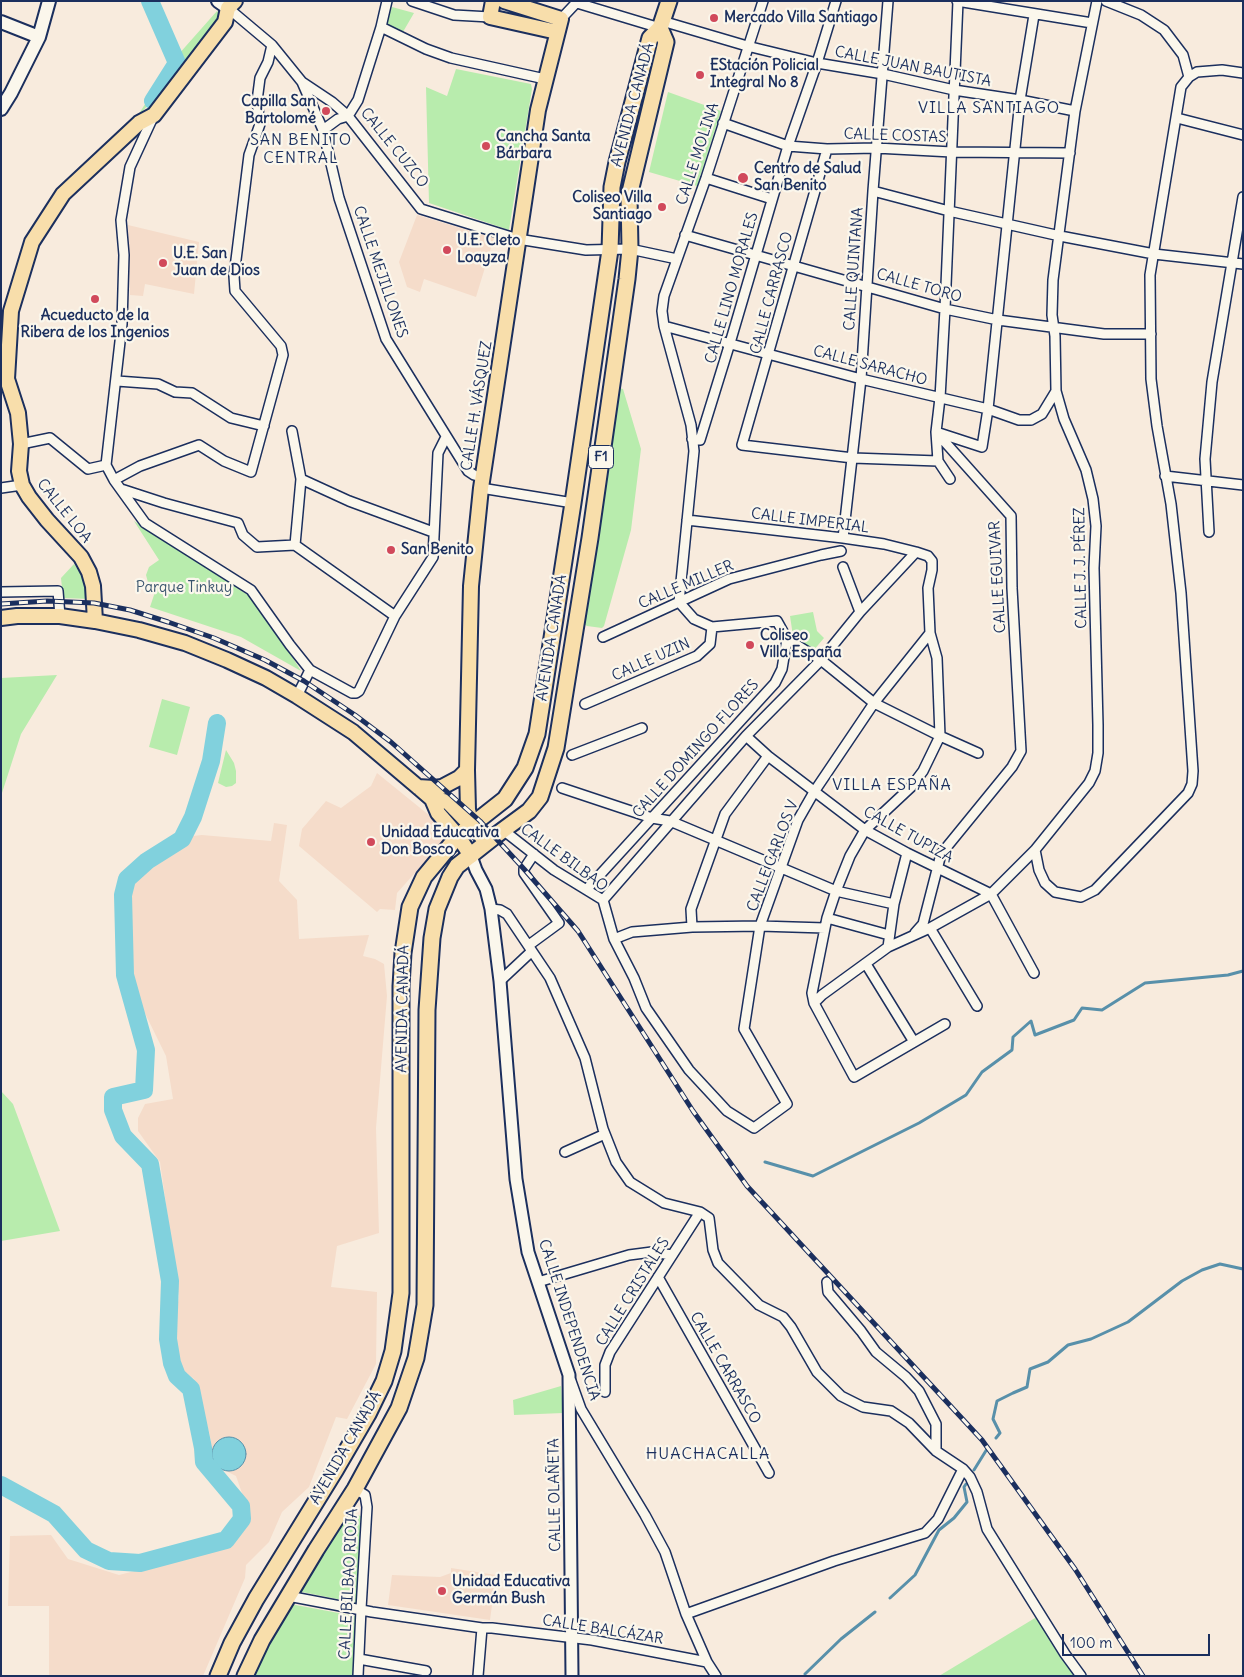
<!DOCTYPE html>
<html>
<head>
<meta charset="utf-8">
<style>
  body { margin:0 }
  #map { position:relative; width:1244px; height:1677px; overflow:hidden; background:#f8ebdd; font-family:Delius,sans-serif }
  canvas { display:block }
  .frame { position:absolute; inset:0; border:2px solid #1b2f5e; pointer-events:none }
  .scale { position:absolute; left:1062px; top:1634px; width:148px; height:22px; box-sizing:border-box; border:2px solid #1b2f5e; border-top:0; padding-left:6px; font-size:15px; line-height:18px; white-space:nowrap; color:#1b2f5e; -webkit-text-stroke:4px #fbf7ec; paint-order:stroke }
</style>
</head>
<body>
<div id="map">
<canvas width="1244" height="1677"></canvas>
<div class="frame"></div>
<div class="scale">100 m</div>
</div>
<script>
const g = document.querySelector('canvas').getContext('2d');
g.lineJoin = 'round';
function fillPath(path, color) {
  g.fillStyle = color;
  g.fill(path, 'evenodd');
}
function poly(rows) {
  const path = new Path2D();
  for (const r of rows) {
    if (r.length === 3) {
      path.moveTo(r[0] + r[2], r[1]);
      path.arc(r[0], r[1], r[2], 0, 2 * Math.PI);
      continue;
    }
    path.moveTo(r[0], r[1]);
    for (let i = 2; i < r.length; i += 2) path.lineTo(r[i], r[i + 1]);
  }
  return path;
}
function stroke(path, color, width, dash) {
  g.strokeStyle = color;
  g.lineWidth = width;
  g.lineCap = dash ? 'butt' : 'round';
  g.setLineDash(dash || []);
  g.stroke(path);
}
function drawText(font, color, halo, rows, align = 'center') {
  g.font = font + ' Delius,sans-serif';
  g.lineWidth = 4.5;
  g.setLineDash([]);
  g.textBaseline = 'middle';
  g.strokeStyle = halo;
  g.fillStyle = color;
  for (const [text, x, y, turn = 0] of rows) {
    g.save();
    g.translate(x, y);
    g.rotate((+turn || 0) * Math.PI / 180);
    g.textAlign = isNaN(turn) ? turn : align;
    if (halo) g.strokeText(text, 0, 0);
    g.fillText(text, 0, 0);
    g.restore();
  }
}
fillPath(poly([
  [417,215,494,238,476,297,424,279,420,292,407,287,399,262],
  [128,225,199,242,194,294,145,284,143,296,130,295],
  [377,773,435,820,439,828,447,837,397,893,395,910,380,909,377,912,299,846,302,829,326,801,341,808,371,786],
  [274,823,287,825,279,881,297,900,299,939,369,935,363,956,375,959,384,964,387,996,376,1128,379,1233,337,1246,331,1287,377,1292,376,1364,347,1419,336,1417,309,1487,282,1512,269,1542,246,1565,245,1578,203,1676,49,1676,49,1606,8,1606,10,1536,51,1535,68,1559,119,1575,232,1546,248,1525,249,1513,236,1476,218,1467,215,1463,209,1432,194,1379,179,1367,174,1328,179,1296,160,1162,138,1131,138,1118,145,1104,173,1099,166,1056,138,999,130,975,128,931,128,908,131,885,193,836,202,835,271,841],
  [451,1568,496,1575,490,1620,388,1605,392,1575,440,1577,451,1573]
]), '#f5dcca');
fillPath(poly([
  [392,7,414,13,400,37,383,30],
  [217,11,221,14,216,22,171,81,137,117,170,64],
  [456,69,531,84,532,89,509,230,429,203,426,87,447,96],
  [668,92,721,111,697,186,649,172],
  [619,388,623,389,641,449,631,530,604,626,602,628,587,626,584,624],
  [134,521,248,595,288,650,301,671,241,637,150,607,155,592,149,586,146,575,149,567,159,560],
  [74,564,87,583,89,599,63,598,61,578],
  [813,612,817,631,824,638,813,651,793,636,790,616],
  [57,675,21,734,1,796,1,678],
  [162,699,190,707,177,755,149,747],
  [226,750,234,763,236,771,236,783,232,786,226,787,218,783],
  [1,1091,13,1104,60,1231,1,1241],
  [561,1386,563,1413,514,1415,513,1400],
  [349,1513,361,1516,357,1603,297,1591],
  [290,1604,355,1616,354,1676,254,1676],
  [1040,1615,1082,1676,939,1676]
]), '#b8ecad');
const water = poly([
  [229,1454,17]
]);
fillPath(water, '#81d1dd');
stroke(water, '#5890aa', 1);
stroke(poly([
  [765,1162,813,1176,919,1123,966,1095,982,1072,1012,1050,1013,1037,1031,1021,1035,1035,1074,1020,1082,1008,1102,1010,1145,983,1228,975,1243,971],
  [996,1438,1000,1433,993,1419,997,1401,1013,1393,1027,1387,1030,1369,1048,1362,1068,1345,1091,1339,1128,1322,1182,1281,1202,1270,1220,1264,1243,1269],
  [974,1470,987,1449],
  [890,1598,915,1575,939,1530,954,1518,967,1502,964,1487,966,1484],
  [805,1674,841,1639,875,1612]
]), '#5890aa', 3);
stroke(poly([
  [150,1,177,63,153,101],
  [1,1485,54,1514,86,1550,109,1561,140,1563,226,1540,242,1519,241,1506,204,1462,203,1448,191,1389,177,1376,172,1363,168,1339,170,1281,150,1164,123,1136,113,1110,113,1097,144,1090,146,1050,125,975,123,895,127,879,147,861,182,839,193,817,211,761,217,723]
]), '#81d1dd', 18);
const minor = poly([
  [412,1,454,15,490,17],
  [957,1,1092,23],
  [1106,1,1141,15,1164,30,1183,55,1189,77],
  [577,3,660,28],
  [228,8,272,45,302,82,332,102,348,116,421,209,518,239,586,250,630,249,677,259],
  [561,19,578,1],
  [662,21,747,46,817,63,883,74,954,90,1020,100,1075,111],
  [381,27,426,49,451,58,545,79],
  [302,82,323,130,339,198,386,339,468,471,474,475,482,477],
  [154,115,130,167,121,220,124,255,122,324,106,465,114,480,145,523,251,590,290,645,310,670,352,693,356,693,359,691,395,616,433,557,438,453,446,437],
  [1177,118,1243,135],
  [723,123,788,146,827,149,876,148,952,152,1070,153],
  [323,130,338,119,348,116,358,100,381,27,387,1],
  [827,149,742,445,853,458,938,461],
  [706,178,772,199],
  [873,191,949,211,1060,236,1154,254,1243,264],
  [685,235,945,309,998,320,1104,334,1151,334],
  [664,326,861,379,988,409,1019,420,1031,420,1042,414,1056,391],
  [117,381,158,384,175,392,192,393,231,418,264,426],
  [292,431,301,479,295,545],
  [692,439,700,440,730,343,788,146,817,63,836,1],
  [21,444,50,438,88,469,106,465],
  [1165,476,1243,485],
  [301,479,349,501,433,532],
  [950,479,938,461,936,432,982,447,988,409,1020,100,1034,15],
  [114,480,140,466,199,445,224,461,251,472,283,355,281,346,235,291,234,276,249,155,260,124,257,101,260,78,268,62,272,45],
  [1,488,22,485],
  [481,488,573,503],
  [121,489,164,503,238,523,243,535,257,547,295,545,395,616],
  [1209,532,1205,459,1212,382,1243,197],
  [843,538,861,379,873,191,888,1],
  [843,567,860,612],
  [1,592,58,591,60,616],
  [930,633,937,658,940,736,923,771,911,787,865,830,850,856,836,891,827,918,812,993,814,1003,854,1077,945,1024],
  [603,637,729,579,821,555,841,551],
  [787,639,821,660,874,703,940,736,978,753],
  [297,696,310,670],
  [585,704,697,656,710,644,712,627],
  [746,736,768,756,865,830,907,853,991,894],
  [572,755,642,728],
  [562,788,652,818,670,821,836,891,894,904,888,947],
  [503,830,554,870,603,900,614,939,634,978,646,1008,689,1070,727,1111,754,1128,787,1104,744,1029,760,926,798,820,814,792,874,703,930,633,928,588,932,570,932,561,928,556,916,552,884,544,843,538,687,520],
  [1035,850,1039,870,1045,883,1055,892,1081,897,1095,890,1188,793,1192,784,1193,771,1181,593,1171,504,1157,426,1151,379,1150,275,1181,87,1189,77,1197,72,1222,70,1243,73],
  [587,889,775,683,782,669,787,639,777,621,712,627,694,619,679,602,694,451,691,425,664,326,662,311,664,296,706,178,763,1],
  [991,894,1034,973],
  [603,900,746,736,821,660,860,612,916,552],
  [894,904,907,853],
  [491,909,500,910,507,914,550,978,585,1058,603,1129,616,1162,630,1182,664,1203,700,1212,709,1218,713,1250,718,1263,759,1305,783,1317,791,1327,817,1372,841,1396,863,1407,891,1411,909,1423,936,1451,963,1469,970,1477,977,1492,987,1529,1065,1654,1081,1676],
  [827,918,889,935],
  [692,927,691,909,725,814,768,756],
  [930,928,977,1006],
  [915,933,923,924,941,854,1012,767,1021,751,1012,588,1011,516,936,432,940,398,945,309,958,1],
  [614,939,632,932,692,927,760,926,825,928],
  [529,945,559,923,524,873,524,869,534,854],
  [866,964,914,1042],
  [500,981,532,951],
  [814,1003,822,995,888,947,930,928,991,894,1035,850,1089,783,1095,771,1098,753,1098,725,1094,568,1096,526,1093,499,1086,470,1064,419,1056,391,1055,336,1052,315,1053,280,1075,111,1097,1],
  [565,1152,605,1134],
  [658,1277,769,1473],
  [538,1282,629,1255,652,1252,672,1255],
  [827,1282,828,1292,861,1331,876,1352,906,1377,919,1391,936,1424,936,1451],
  [571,1381,581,1409,645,1515,665,1552,686,1614,707,1662,716,1676],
  [605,1392,605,1365,610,1352,700,1212],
  [355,1489,365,1495,367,1507,361,1609,358,1676],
  [288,1596,372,1612,482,1628,492,1628,592,1640,707,1662],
  [686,1614,834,1561,925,1533,938,1519,963,1469],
  [359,1659,426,1671],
  [478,1676,482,1628]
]);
const tertiary = poly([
  [471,856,476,870,486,889,491,909,500,981,516,1179,528,1252,569,1375,572,1676]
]);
const secondary = poly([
  [218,1,228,8],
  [1,22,39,37],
  [1,109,11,93,39,37,49,1]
]);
const primary = poly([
  [493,1,490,17,557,32],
  [1,618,17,616,60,616,95,621,139,630,185,643,227,660,266,678,297,696,353,732,418,787,432,799,438,813,458,836,471,856],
  [95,621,93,586,89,572,81,557,47,520,29,497,22,485,19,471,21,444,18,413,7,379,11,311,32,242,63,194,139,123,154,115,225,22,228,8,235,1],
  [418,787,434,788,442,787,459,778,467,770],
  [432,799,448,802,487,842],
  [472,826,468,810,467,770,471,586,481,488,538,110,561,19,504,1]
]);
const trunk = poly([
  [218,1676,232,1643,256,1599,336,1469,368,1414,384,1381,393,1351,401,1293,401,986,403,953,410,907,424,877,458,836,505,799,525,768,537,734,573,503,610,250,612,187,617,162,650,38,660,28,669,1],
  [245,1676,262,1640,316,1550,355,1489,399,1408,416,1358,425,1305,427,1010,432,938,437,909,450,877,457,866,495,836,529,811,540,797,556,748,590,538,627,279,630,249,629,196,666,42,660,28]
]);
stroke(minor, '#1b2f5e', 12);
stroke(tertiary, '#1b2f5e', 15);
stroke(secondary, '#1b2f5e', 16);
stroke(primary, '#1b2f5e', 18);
stroke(trunk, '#1b2f5e', 19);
stroke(minor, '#fbf7ec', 9);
stroke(tertiary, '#fbf7ec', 11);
stroke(secondary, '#fbf7ec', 12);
stroke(primary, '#f8deab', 14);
stroke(trunk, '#f8deab', 15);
const rail = poly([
  [1,604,47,601,94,603,130,610,168,622,214,638,265,660,304,681,355,715,391,742,480,821,524,869,578,931,693,1111,747,1186,982,1440,1075,1569,1143,1676]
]);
stroke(rail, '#1b2f5e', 5);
stroke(rail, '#fbf7ec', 3, [9]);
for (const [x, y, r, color] of [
  [714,18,5,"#d1495b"],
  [700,75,5,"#d1495b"],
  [326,111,5,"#d1495b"],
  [486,146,5,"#d1495b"],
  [743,178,6,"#d1495b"],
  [662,207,5,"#d1495b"],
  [447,250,5,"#d1495b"],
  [163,263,5,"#d1495b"],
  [95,299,5,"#d1495b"],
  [391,550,5,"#d1495b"],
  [750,645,5,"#d1495b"],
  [371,842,5,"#d1495b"],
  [442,1591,5,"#d1495b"]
]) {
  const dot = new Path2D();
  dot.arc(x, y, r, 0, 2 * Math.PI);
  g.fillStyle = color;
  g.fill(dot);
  stroke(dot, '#fbf7ec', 2);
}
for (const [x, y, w] of [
  [601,457,25]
]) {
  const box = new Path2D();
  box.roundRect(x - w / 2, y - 11.5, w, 23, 4);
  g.fillStyle = '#fbf7ec';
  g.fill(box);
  stroke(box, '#1b2f5e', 1);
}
drawText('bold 14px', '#1b2f5e', null, [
  ["F1",601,457]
]);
drawText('bold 15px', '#1b2f5e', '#fbf7ec', [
  ["Mercado Villa Santiago",724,18],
  ["EStación Policial",710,66],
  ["Integral No 8",710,83],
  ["Capilla San",316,102,"right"],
  ["Bartolomé",316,119,"right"],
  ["Cancha Santa",496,137],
  ["Bárbara",496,154],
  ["Centro de Salud",754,169],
  ["San Benito",754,186],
  ["Coliseo Villa",652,198,"right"],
  ["Santiago",652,215,"right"],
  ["U.E. Cleto",457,241],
  ["Loayza",457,258],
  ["U.E. San",173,254],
  ["Juan de Dios",173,271],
  ["Acueducto de la",95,316,"center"],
  ["Ribera de los Ingenios",95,333,"center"],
  ["San Benito",401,550],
  ["Coliseo",760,636],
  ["Villa España",760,653],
  ["Unidad Educativa",381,833],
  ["Don Bosco",381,850],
  ["Unidad Educativa",452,1582],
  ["Germán Bush",452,1599]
], 'left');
drawText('15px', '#1b2f5e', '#fbf7ec', [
  ["CALLE JUAN BAUTISTA",913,67,11],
  ["AVENIDA CANADÁ",633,105,-75],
  ["CALLE COSTAS",895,136,2],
  ["CALLE CUZCO",394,148,51],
  ["CALLE MOLINA",698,154,-72],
  ["CALLE QUINTANA",854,269,-86],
  ["CALLE MEJILLONES",380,272,71],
  ["CALLE TORO",919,286,16],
  ["CALLE LINO MORALES",732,288,-74],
  ["CALLE CARRASCO",772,293,-75],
  ["CALLE SARACHO",870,366,15],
  ["CALLE H. VÁSQUEZ",477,406,-81],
  ["CALLE LOA",64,511,51],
  ["CALLE IMPERIAL",810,521,7],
  ["CALLE J. J. PÉREZ",1081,568,-91],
  ["CALLE EGUIVAR",998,577,-93],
  ["CALLE MILLER",686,585,-23],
  ["AVENIDA CANADÁ",552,638,-81],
  ["CALLE UZIN",651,660,-24],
  ["CALLE DOMINGO FLORES",696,749,-48],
  ["CALLE TUPIZA",908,835,29],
  ["CALLE CARLOS V",773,856,-69],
  ["CALLE BILBAO",564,858,36],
  ["AVENIDA CANADÁ",403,1009,-89],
  ["CALLE CRISTALES",633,1292,-58],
  ["CALLE INDEPENDENCIA",569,1320,72],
  ["CALLE CARRASCO",725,1368,60],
  ["AVENIDA CANADÁ",346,1448,-60],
  ["CALLE OLAÑETA",555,1495,-91],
  ["CALLE BILBAO RIOJA",349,1584,-87],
  ["CALLE BALCÁZAR",603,1630,9]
]);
drawText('15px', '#3a556e', '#fbf7ec', [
  ["Parque Tinkuy",184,588]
]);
g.letterSpacing = '1px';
drawText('16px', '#1b2f5e', '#fbf7ec', [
  ["VILLA SANTIAGO",989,108],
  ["SAN BENITO",301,140],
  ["CENTRAL",301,158],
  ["VILLA ESPAÑA",892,785],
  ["HUACHACALLA",708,1454]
]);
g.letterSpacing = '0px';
</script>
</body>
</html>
